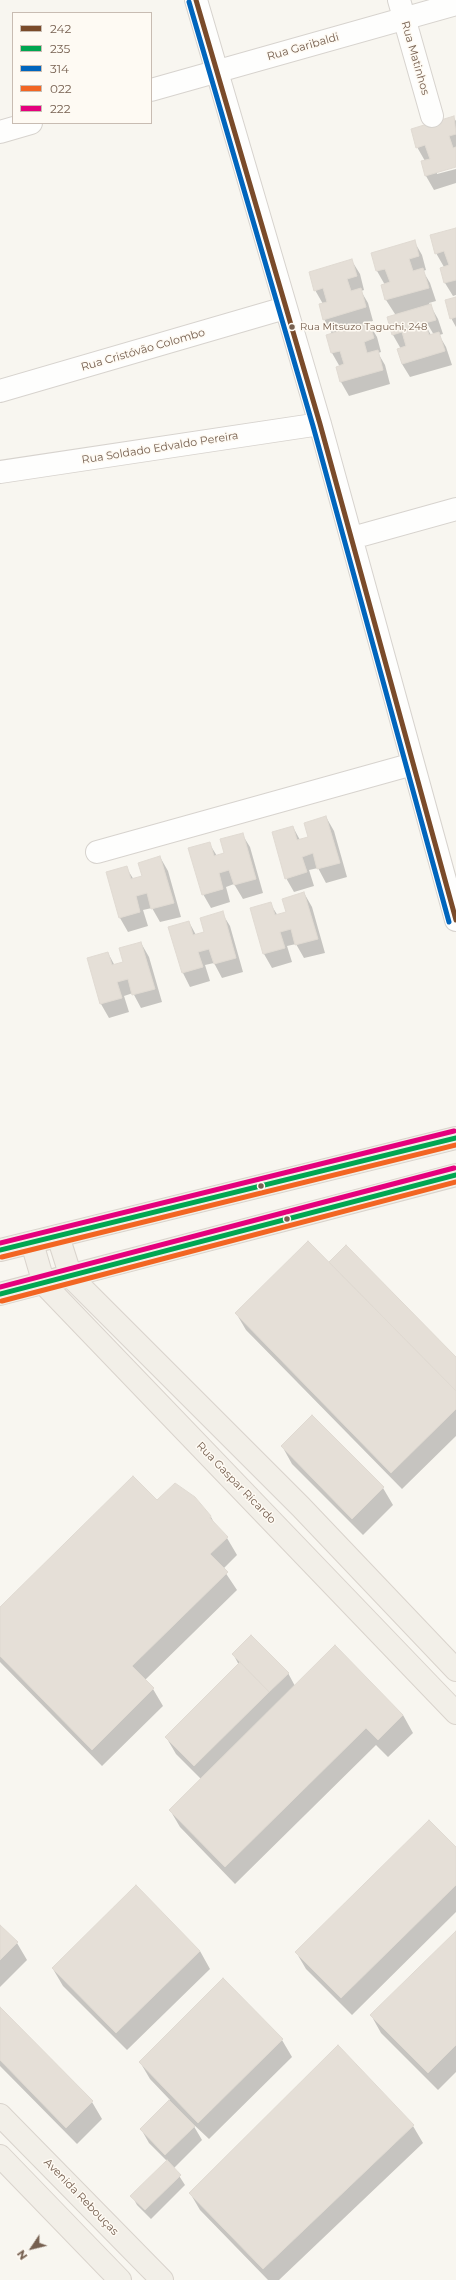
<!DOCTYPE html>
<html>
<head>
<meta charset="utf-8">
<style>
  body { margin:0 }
  #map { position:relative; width:456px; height:2280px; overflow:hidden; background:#f8f6f0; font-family:Montserrat,sans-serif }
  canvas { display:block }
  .legend { position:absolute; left:12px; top:12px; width:140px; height:112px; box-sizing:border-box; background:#fefaf3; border:1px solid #c8bcb2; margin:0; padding:5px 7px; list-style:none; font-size:12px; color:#766050 }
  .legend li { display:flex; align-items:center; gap:8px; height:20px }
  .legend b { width:20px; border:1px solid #c8bcb2 }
  .north { position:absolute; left:12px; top:2228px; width:40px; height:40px; -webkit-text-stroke:3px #fefaf3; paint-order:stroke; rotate:235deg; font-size:11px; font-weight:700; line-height:16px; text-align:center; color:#766050 }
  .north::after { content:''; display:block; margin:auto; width:14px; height:18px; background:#766050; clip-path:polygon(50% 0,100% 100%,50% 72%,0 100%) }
</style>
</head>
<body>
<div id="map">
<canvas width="456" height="2280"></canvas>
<ul class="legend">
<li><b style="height:5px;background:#7a4b2a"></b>242</li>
<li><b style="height:5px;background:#00a651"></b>235</li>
<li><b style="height:5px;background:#0065bd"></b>314</li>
<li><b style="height:5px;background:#f26522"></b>022</li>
<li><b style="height:5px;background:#e5007d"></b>222</li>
</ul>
<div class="north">N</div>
</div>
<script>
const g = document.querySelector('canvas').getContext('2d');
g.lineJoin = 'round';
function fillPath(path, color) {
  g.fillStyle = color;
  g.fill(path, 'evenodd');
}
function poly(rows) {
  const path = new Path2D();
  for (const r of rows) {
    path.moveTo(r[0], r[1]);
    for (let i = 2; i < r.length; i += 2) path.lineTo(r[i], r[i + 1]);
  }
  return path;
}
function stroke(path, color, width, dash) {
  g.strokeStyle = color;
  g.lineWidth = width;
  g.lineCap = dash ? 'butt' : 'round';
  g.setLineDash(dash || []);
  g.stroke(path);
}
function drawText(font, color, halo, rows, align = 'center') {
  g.font = font + ' Montserrat,sans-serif';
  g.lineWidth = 3;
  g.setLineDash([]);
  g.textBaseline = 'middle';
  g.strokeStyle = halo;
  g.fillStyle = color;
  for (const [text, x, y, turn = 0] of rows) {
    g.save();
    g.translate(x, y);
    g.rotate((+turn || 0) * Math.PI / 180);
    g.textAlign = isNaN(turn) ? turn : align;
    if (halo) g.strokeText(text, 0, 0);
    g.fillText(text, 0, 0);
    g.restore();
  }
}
fillPath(poly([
  [454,118,456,121,456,166,437,172,437,174,456,169,456,183,434,190,426,176,422,162,425,161,417,147],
  [456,229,456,295,453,296,445,283,444,267,436,253],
  [414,241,422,255,426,270,423,271,430,283,436,301,429,303,438,319,443,334,439,335,446,347,452,365,410,377,402,364,401,349,393,335,395,314,386,300,382,286,385,285,377,271,372,253],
  [424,318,434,335,431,335,422,319],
  [352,261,360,274,364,290,361,291,368,303,373,321,368,322,377,337,381,352,378,353,385,365,390,384,349,396,341,382,337,368,340,367,332,353,327,336,332,334,324,319,323,304,315,290],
  [456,298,456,327,451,318],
  [326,817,334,831,347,877,326,883,318,868,309,870,314,886,294,892,286,878,293,827,300,840,309,837],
  [242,834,250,847,263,893,243,899,234,884,226,887,230,902,211,908,203,894,209,843,217,856,226,853],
  [160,857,168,871,181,917,160,922,152,908,143,910,148,926,128,932,120,918,107,872,126,867,134,880,143,877],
  [304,893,312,907,325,953,304,958,296,944,287,946,292,962,272,968,264,954,251,909,270,903,278,916,287,913],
  [222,913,230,926,243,972,222,978,214,963,205,965,210,981,190,987,183,973,169,928,189,922,196,935,205,932],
  [141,943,149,957,162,1002,141,1008,133,993,124,996,129,1012,109,1018,101,1004,88,958,108,953,115,966,124,963],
  [346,1247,456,1358,456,1436,402,1489,246,1330,236,1313,329,1264],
  [312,1416,383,1488,393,1505,363,1535,292,1464,282,1446],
  [157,1502,211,1517,216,1526,227,1538,237,1555,223,1569,237,1590,145,1680,153,1689,163,1706,102,1766,0,1662,0,1609],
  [233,1654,288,1673,295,1686,403,1715,413,1733,388,1757,376,1745,235,1884,180,1827,170,1810,201,1779,176,1754,166,1737,239,1665],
  [456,1849,456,1912,352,2015,306,1969,296,1952],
  [0,1926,17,1943,27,1960,0,1987],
  [456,1932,456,2072,438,2090,381,2033,371,2015],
  [200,1951,210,1969,127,2050,63,1986,53,1969],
  [0,2008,92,2102,102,2119,77,2144,0,2066],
  [282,2040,292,2057,209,2139,192,2123,202,2140,174,2168,185,2185,151,2219,137,2205,132,2196,167,2161,149,2143,141,2129,170,2100,150,2079,140,2062],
  [413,2126,423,2143,279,2280,268,2280,200,2210,190,2193]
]), '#0003');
const building = poly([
  [454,116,456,134,449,136,453,148,456,147,456,167,425,176,421,161,430,159,425,145,416,148,411,129,454,116],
  [456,228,456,280,444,283,440,268,449,265,444,251,435,254,430,235,456,228],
  [415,240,419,256,409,259,413,271,423,268,429,288,385,300,381,285,390,282,385,269,376,271,371,253,415,240],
  [352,259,357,276,347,279,351,291,361,288,366,307,323,320,319,304,327,302,323,288,314,291,309,272,352,259],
  [456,297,456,317,450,319,445,300,456,297],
  [431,304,436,320,425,323,429,335,439,332,445,351,402,364,397,349,406,346,402,332,392,335,387,317,431,304],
  [369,322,374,338,364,342,367,353,378,350,383,370,340,382,336,367,344,364,340,351,331,353,326,335,369,322],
  [326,816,340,863,317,869,313,853,302,857,307,872,285,879,272,832,293,826,297,840,308,837,304,823,326,816],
  [243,833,256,879,234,885,229,870,219,873,223,889,202,895,188,848,210,842,214,856,224,853,220,839,243,833],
  [160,856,174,903,151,909,147,893,136,896,140,912,119,918,106,872,127,866,131,879,142,876,138,863,160,856],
  [304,892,318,939,295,945,291,929,280,932,285,948,263,954,250,908,271,902,275,915,286,912,282,899,304,892],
  [223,911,236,958,214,964,209,949,198,952,203,967,182,973,168,927,189,921,193,935,204,932,200,918,223,911],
  [141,942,155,989,132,995,128,979,117,982,122,998,100,1004,87,958,108,952,112,965,123,962,119,948,141,942],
  [308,1241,456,1391,456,1409,391,1473,235,1313,308,1241],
  [346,1245,456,1357,456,1391,329,1262,346,1245],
  [312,1415,384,1487,352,1519,281,1446,312,1415],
  [133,1476,157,1500,175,1483,195,1497,211,1516,210,1518,228,1537,210,1554,228,1572,132,1666,154,1688,92,1750,0,1656,0,1607,133,1476],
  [251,1635,289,1673,269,1692,232,1654,251,1635],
  [335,1645,403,1715,378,1740,366,1728,225,1867,169,1810,335,1645],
  [240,1662,269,1692,194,1766,165,1737,240,1662],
  [429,1820,456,1847,456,1885,341,1998,295,1952,429,1820],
  [136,1885,200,1951,116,2033,52,1968,136,1885],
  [0,1925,18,1942,0,1960,0,1925],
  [456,1931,456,2045,428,2073,370,2015,456,1931],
  [223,1978,283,2039,198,2123,139,2062,223,1978],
  [0,2007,93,2101,66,2128,0,2060,0,2007],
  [338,2045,414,2125,263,2269,189,2193,338,2045],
  [169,2100,195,2126,165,2155,140,2129,169,2100],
  [167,2160,181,2175,145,2210,130,2196,167,2160]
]);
fillPath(building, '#e5dfd7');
stroke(building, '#e0dad2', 1);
const minor = poly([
  [196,0,320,424,456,920],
  [399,0,432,116],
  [151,90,456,4],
  [0,132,31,123],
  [0,391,285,308],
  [0,472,320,424],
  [352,538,456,509],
  [97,852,413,764]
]);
const major = poly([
  [58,1236,71,1277,301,1507,456,1670],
  [32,1243,44,1284,456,1713],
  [0,1250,456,1138],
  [0,1294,456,1175],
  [0,2115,162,2280],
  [0,2156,120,2280]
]);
stroke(minor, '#d7d3ce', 24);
stroke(major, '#d9d3cc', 24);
stroke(minor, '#fefefd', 22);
stroke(major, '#f2efe8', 22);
stroke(poly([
  [196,0,320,424,456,920]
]), '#7a4b2a', 5);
stroke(poly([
  [0,1250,456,1138],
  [0,1294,456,1175]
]), '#00a651', 5);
stroke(poly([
  [189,2,313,426,449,922]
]), '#0065bd', 5);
stroke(poly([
  [2,1257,456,1145],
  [2,1301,456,1182]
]), '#f26522', 5);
stroke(poly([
  [0,1243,454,1131],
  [0,1287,454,1168]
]), '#e5007d', 5);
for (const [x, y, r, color] of [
  [292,327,3.5,"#766050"],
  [261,1186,3.5,"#766050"],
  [287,1219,3.5,"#766050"]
]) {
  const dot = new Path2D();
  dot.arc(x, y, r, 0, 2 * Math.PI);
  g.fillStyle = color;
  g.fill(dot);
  stroke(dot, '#fefaf3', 1.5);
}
drawText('10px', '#766050', '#fefaf3', [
  ["Rua Mitsuzo Taguchi, 248",300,327]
], 'left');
drawText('11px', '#766050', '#fefaf3', [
  ["Rua Garibaldi",303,47,-16],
  ["Rua Matinhos",415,58,74],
  ["Rua Cristóvão Colombo",143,350,-16],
  ["Rua Soldado Edvaldo Pereira",160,448,-9],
  ["Rua Gaspar Ricardo",236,1483,46],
  ["Avenida Rebouças",81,2197,46]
]);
</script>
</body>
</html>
